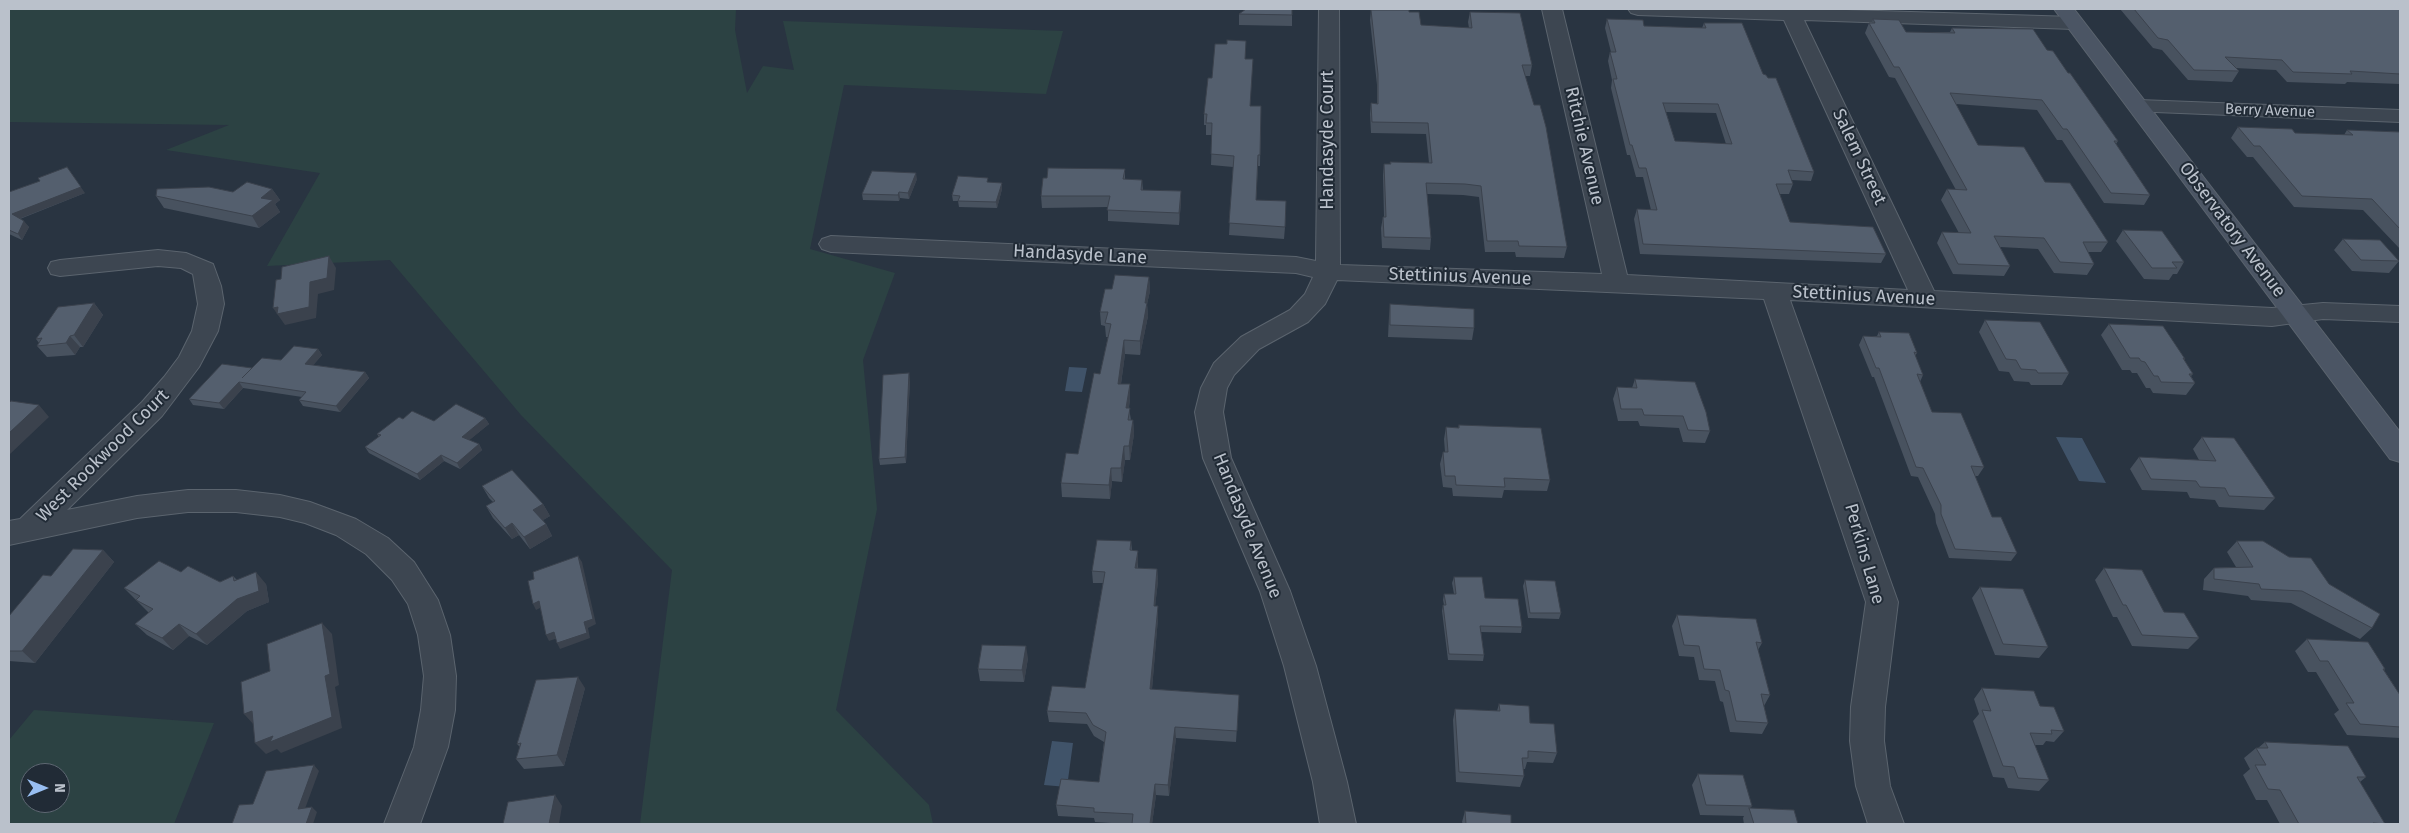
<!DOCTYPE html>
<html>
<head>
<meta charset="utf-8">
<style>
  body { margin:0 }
  #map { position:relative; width:2409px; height:833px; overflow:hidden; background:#293441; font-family:"Fira Sans",sans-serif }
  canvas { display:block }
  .frame { position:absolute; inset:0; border:10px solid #bac1cb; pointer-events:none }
  .north { position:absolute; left:20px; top:763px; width:50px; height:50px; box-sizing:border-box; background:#212b36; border:1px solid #5e6772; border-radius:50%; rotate:90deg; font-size:14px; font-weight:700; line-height:20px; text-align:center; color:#bac1cb }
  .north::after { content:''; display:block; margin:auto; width:18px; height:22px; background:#98bef1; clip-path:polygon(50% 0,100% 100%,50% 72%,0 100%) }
</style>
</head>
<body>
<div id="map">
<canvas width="2409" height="833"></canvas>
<div class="frame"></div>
<div class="north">N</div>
</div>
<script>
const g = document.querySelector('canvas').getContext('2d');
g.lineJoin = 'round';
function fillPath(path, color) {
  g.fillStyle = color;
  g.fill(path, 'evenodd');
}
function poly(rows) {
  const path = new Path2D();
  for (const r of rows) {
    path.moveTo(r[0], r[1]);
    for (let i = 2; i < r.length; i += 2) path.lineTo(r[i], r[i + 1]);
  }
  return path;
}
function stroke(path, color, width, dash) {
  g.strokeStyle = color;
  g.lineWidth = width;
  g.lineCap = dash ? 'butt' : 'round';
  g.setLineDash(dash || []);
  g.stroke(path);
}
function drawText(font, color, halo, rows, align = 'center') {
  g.font = font + ' "Fira Sans",sans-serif';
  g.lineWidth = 4;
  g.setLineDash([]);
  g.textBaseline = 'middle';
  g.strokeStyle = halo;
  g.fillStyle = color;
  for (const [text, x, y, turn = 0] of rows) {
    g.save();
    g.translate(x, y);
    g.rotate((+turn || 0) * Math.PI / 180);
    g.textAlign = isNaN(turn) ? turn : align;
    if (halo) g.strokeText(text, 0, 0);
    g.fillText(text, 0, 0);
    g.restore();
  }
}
fillPath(poly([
  [9,9,736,9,735,30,747,93,763,66,794,70,783,21,1063,31,1046,94,844,85,810,249,895,273,863,360,877,509,836,710,929,805,933,824,640,824,672,570,521,415,390,260,267,266,320,173,166,150,229,125,9,122],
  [34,710,214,723,174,824,9,824,9,740],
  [30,773,60,773,60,803,30,803]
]), '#2c4243');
fillPath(poly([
  [1069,367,1087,368,1082,392,1065,391],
  [2056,437,2082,438,2106,483,2079,481],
  [1052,741,1073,743,1067,787,1044,785]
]), '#405369');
const street = poly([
  [1319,9,1339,9,1340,265,1602,274,1542,9,1562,9,1627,275,1908,290,1784,20,1638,15,1631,13,1628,9,1813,9,2074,17,2081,19,2084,23,2081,27,2074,29,1804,20,1934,291,2272,308,2323,303,2400,306,2400,322,2323,319,2272,326,1790,300,1898,602,1885,707,1884,741,1890,786,1904,824,1868,824,1856,786,1850,741,1851,707,1866,602,1764,299,1337,280,1325,304,1308,322,1259,349,1234,375,1227,388,1223,412,1231,458,1290,591,1316,666,1347,782,1356,824,1320,824,1313,782,1284,666,1260,591,1203,458,1195,412,1201,388,1214,363,1241,337,1290,310,1305,294,1313,277,1296,273,831,252,822,249,819,244,822,239,831,236,1296,257,1316,261,1319,9],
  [2139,100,2400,110,2400,122,2131,111,2128,106,2131,101,2139,100],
  [158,250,186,253,213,264,221,286,224,304,218,331,199,367,162,416,67,510,137,496,188,490,236,490,280,495,310,502,356,519,388,538,414,562,438,600,450,635,456,676,455,710,448,747,420,824,384,824,414,747,421,710,424,676,418,635,408,604,392,580,366,554,336,535,305,523,280,517,236,512,188,512,137,518,9,545,9,521,20,519,142,402,164,377,179,357,192,331,198,304,193,274,181,268,158,266,60,276,51,274,48,268,51,262,60,260,158,250]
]);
const secondary = poly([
  [2054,9,2074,9,2400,432,2400,462,2390,459,2054,9]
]);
stroke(street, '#5b646e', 2);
stroke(secondary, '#5b646e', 2);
fillPath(street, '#3d4651');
fillPath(secondary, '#4b5564');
fillPath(poly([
  [2120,9,2400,9,2400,84,2347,82,2345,84,2287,82,2276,70,2235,68,2239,71,2232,82,2188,80,2162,50,2153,48],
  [1371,10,1409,12,1421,25,1469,28,1468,22,1470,12,1532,65,1530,76,1525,76,1567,247,1564,258,1516,257,1515,252,1485,252,1479,197,1463,195,1427,194,1431,238,1430,250,1382,248,1381,228,1383,217,1384,217,1383,175,1384,164,1390,164,1390,162,1429,163,1426,134,1371,133,1370,114,1371,103,1377,104,1377,85,1370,20],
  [1239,14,1292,15,1292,26,1239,25],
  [1607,19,1644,26,1702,28,1704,23,1768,78,1814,172,1811,181,1791,180,1793,184,1789,194,1779,194,1790,222,1886,254,1881,263,1640,254,1634,219,1637,209,1651,210,1643,177,1636,177,1630,155,1627,155,1611,88,1612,80,1608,61,1610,52,1611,52,1605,28],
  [1666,112,1716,113,1726,144,1675,141],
  [1873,19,1906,32,1950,32,1952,28,2047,50,2068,73,2118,141,2116,144,2150,195,2144,205,2104,203,2062,140,2057,140,2037,110,1956,104,1978,145,2045,182,2108,242,2101,252,2088,252,2094,264,2087,275,2054,273,2038,249,2000,247,2010,266,2004,276,1953,274,1937,243,1942,232,1959,233,1941,200,1947,189,1956,190,1895,78,1889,77,1865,33,1869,23,1872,23],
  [1245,59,1250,106,1261,106,1260,166,1258,166,1256,200,1285,227,1284,239,1229,235,1233,167,1211,165,1212,135,1206,135,1206,125,1204,125,1204,114,1212,78],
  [2238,127,2295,133,2344,135,2347,130,2400,132,2400,249,2363,210,2294,207,2253,157,2247,157,2231,138],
  [1125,169,1125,179,1142,180,1143,190,1181,191,1181,202,1179,225,1108,221,1108,207,1042,208,1041,196],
  [917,179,909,199,900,198,899,201,863,200,862,194],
  [989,183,1002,183,1002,189,997,208,959,207,958,201,953,201,952,195],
  [272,189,280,200,275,204,280,212,259,228,164,208,156,196,233,192],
  [9,192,85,193,20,219,29,227,22,240,9,234],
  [2123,230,2184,262,2177,274,2173,274,2169,280,2144,279,2116,241],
  [2343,239,2399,261,2389,273,2352,271,2334,250],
  [1149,277,1150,291,1147,304,1148,316,1140,355,1125,354,1121,384,1130,384,1130,398,1129,408,1131,420,1133,420,1134,434,1130,460,1125,460,1122,482,1112,481,1110,499,1062,497,1061,483,1078,454,1100,374,1108,337,1106,337,1105,326,1101,325,1100,312,1112,289],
  [94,303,103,315,83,347,80,347,75,355,47,357,37,346,39,343,36,339],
  [1390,304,1474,328,1472,340,1388,337,1389,316],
  [1985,320,2069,373,2062,385,2031,385,2029,382,2014,381,2009,372,1999,371,1979,332],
  [2109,324,2185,359,2184,360,2193,374,2191,376,2195,383,2186,395,2153,393,2150,388,2146,388,2137,373,2132,373,2130,370,2122,370,2101,335],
  [1879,332,1917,353,1915,356,1923,375,1920,382,1932,412,1984,467,1978,476,1975,476,1992,517,2017,553,2011,561,1949,558,1936,523,1935,514,1918,477,1911,476,1874,377,1872,377,1859,345,1863,336,1877,336],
  [318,349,322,355,313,365,365,372,369,378,340,412,303,406,299,400,302,397,243,388,224,409,193,405,189,399,252,368],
  [910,379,906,463,880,465,879,459],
  [1635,379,1710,431,1705,443,1683,442,1679,428,1640,426,1638,421,1618,421,1613,399,1617,387,1632,388],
  [485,418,489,424,469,440,479,444,482,450,460,469,444,461,420,480,369,453,365,447,379,437,377,434,434,421],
  [1459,425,1550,480,1547,491,1504,490,1502,498,1453,496,1452,488,1443,487,1440,464,1443,452,1445,452,1444,439,1446,427,1458,428],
  [2202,437,2275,498,2264,510,2219,507,2215,500,2190,498,2187,492,2142,490,2130,469,2139,457,2199,460,2193,449],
  [482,486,543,504,550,516,543,520,546,524,552,536,530,549,519,535,512,539,493,518,486,506,493,502,489,498],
  [1131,541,1132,550,1138,551,1138,568,1157,569,1158,581,1155,606,1158,618,1152,689,1239,695,1236,742,1176,738,1169,796,1156,795,1152,824,1127,824,1095,822,1094,818,1058,816,1056,805,1099,782,1104,742,1094,736,1087,724,1049,722,1047,711,1085,688,1103,583,1093,583,1092,571],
  [2237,541,2329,584,2372,628,2360,639,2291,603,2251,600,2248,596,2203,590,2204,579,2214,568,2236,567,2227,552],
  [103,550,114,562,35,663,9,661,9,616,51,576],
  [2104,568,2164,612,2199,638,2188,649,2132,646,2117,617,2113,617,2095,580],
  [181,572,220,582,233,576,237,580,266,584,269,602,247,611,207,645,189,636,173,650,147,635,135,624,149,613,124,588],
  [1454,577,1485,598,1522,627,1521,633,1481,632,1484,655,1483,661,1448,660,1442,611,1443,605,1444,605,1443,600,1444,594,1454,594,1452,583],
  [1525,580,1561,613,1559,619,1528,618,1523,586],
  [1980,587,2048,647,2039,658,1995,655,1972,598],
  [1677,615,1762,643,1758,650,1770,695,1764,706,1768,723,1762,734,1730,732,1723,702,1720,701,1715,681,1699,680,1694,657,1679,656,1672,626],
  [2307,639,2385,669,2384,670,2400,695,2400,738,2347,735,2334,714,2339,710,2316,672,2308,672,2295,651],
  [1028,658,1024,682,980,681,978,669],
  [585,688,564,766,524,769,516,759,520,747,517,744],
  [1982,688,2040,706,2064,731,2054,742,2046,741,2043,745,2035,745,2049,780,2039,791,2008,788,2004,778,1993,777,1973,721,1979,714,1974,699],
  [1499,704,1530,723,1557,753,1553,763,1527,762,1525,769,1523,769,1524,776,1520,787,1456,782,1453,720,1455,709,1497,711],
  [2265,742,2366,777,2360,782,2385,824,2280,824,2267,800,2256,800,2243,775,2250,769,2244,758,2256,748,2258,748],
  [1698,774,1752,806,1750,808,1798,824,1744,824,1743,818,1744,816,1700,815,1692,785],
  [1465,811,1511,824,1463,824,1462,822]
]), '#48525f');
fillPath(poly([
  [67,167,85,193,16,220,12,214],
  [916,173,917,179,909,199,908,193],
  [1002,183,1002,189,997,208,996,202],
  [272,189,280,200,275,204,280,212,259,228,252,216,261,198],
  [1181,191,1181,202,1179,225,1179,213],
  [899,192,900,198,899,201,898,195],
  [24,221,29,227,22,240,18,234],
  [329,256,336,268,334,290,318,294,316,318,285,325,273,308,310,282],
  [1149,277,1150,291,1147,304,1148,316,1140,355,1140,341,1145,303],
  [94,303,103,315,83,347,74,335],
  [70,336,80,347,75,355,66,343],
  [1124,340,1125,354,1119,397,1118,384],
  [318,349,322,355,309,370,305,364],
  [365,372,369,378,340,412,336,406],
  [909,373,910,379,906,463,905,457],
  [239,382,243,388,224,409,219,403],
  [1130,384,1130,398,1127,422,1126,408],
  [39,405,49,417,9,455,9,433],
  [485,418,489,424,466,443,462,437],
  [1133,420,1134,434,1130,460,1129,446],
  [479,444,482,450,460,469,457,463],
  [1124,446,1125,460,1122,482,1121,468],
  [441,455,444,461,420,480,417,474],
  [1111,468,1112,481,1110,499,1109,485],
  [543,504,550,516,540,522,533,510],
  [512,523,519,535,512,539,505,528],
  [546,524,552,536,530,549,524,537],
  [103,550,114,562,35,663,22,651],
  [1138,551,1138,562,1136,580,1135,568],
  [578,556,582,562,596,624,588,628,590,638,560,649,557,643,584,622],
  [1157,569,1158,581,1154,617,1154,606],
  [256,572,266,584,269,602,247,611,207,645,196,634],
  [539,601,542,607,536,610,533,604],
  [1158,606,1158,618,1151,700,1150,689],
  [322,623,332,634,339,685,335,687,342,728,281,753,277,749,266,754,255,743,325,676],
  [179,624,189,636,173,650,162,638],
  [554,632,558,638,549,641,546,635],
  [1026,646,1028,658,1024,682,1022,670],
  [578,677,585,688,564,766,557,755],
  [252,711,254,725,244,714],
  [1175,727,1176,738,1169,796,1168,785],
  [314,765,319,771,303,814,298,809],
  [1155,784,1156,795,1152,824,1150,824],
  [555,795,562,806,559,824,549,824],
  [312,807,317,812,313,824,306,824]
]), '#3b424d');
const building = poly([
  [1246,9,1292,9,1292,15,1239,14,1246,9],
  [2134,9,2400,9,2400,74,2350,71,2352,74,2293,72,2282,60,2225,57,2239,71,2194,70,2168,40,2158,38,2134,9],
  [1371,10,1409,10,1409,12,1419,12,1421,25,1472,28,1470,12,1520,13,1532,65,1522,65,1534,105,1540,105,1546,127,1567,247,1519,246,1518,241,1487,241,1481,186,1465,184,1426,183,1431,238,1384,237,1383,217,1386,217,1384,164,1391,164,1390,162,1432,163,1428,123,1372,122,1371,103,1378,104,1378,74,1371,10],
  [1607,19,1643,20,1644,26,1706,28,1704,23,1742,23,1763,74,1766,75,1768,78,1776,78,1814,172,1788,170,1793,184,1776,184,1790,222,1873,227,1886,254,1643,244,1637,209,1657,210,1646,168,1639,168,1632,145,1630,145,1613,79,1617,79,1610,52,1616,52,1607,19],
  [1663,103,1718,104,1732,144,1675,141,1663,103],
  [1873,19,1899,20,1906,32,1955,33,1952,28,2033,29,2047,50,2053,51,2068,73,2070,73,2118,141,2114,141,2150,195,2111,193,2067,129,2063,129,2042,100,1950,93,1978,145,2024,147,2045,182,2070,183,2108,242,2083,242,2094,264,2060,262,2044,238,1994,236,2010,266,1958,264,1942,232,1971,233,1947,189,1967,190,1899,67,1894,67,1869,23,1875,23,1873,19],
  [1227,40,1246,41,1245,59,1253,59,1250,106,1261,106,1260,155,1258,155,1256,200,1286,201,1285,227,1229,223,1234,156,1211,154,1212,123,1206,123,1207,114,1204,114,1208,78,1212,78,1215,44,1227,44,1227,40],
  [2238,127,2292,129,2295,133,2353,135,2347,130,2400,132,2400,229,2372,199,2302,196,2260,146,2254,146,2238,127],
  [67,167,81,187,12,214,24,221,18,234,9,230,9,192,40,181,38,178,67,167],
  [1048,168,1125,169,1123,179,1142,180,1141,190,1181,191,1179,213,1107,210,1110,196,1041,196,1043,178,1047,178,1048,168],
  [872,171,916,173,908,193,899,192,898,195,862,194,872,171],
  [958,176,988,178,987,182,1002,183,996,202,958,201,960,196,952,195,958,176],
  [247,182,272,189,261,198,273,200,252,216,156,196,157,189,209,187,233,192,247,182],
  [2123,230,2162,231,2184,262,2172,262,2177,268,2152,268,2123,230],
  [2343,239,2380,240,2399,261,2361,260,2343,239],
  [329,256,327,278,310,282,309,307,277,314,278,307,273,308,276,280,281,279,282,267,329,256],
  [1115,275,1149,277,1145,303,1147,303,1140,341,1124,340,1118,384,1130,384,1126,408,1130,408,1128,420,1133,420,1129,446,1124,446,1121,468,1111,468,1109,485,1061,483,1066,453,1078,454,1094,373,1100,374,1111,324,1105,323,1108,312,1100,312,1105,289,1112,289,1115,275],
  [94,303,74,335,70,336,66,343,37,346,42,338,36,339,58,307,94,303],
  [1390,304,1474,309,1474,328,1390,325,1390,304],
  [1985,320,2040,322,2069,373,2038,373,2036,370,2021,369,2016,360,2006,359,1985,320],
  [2109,324,2163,326,2185,359,2183,358,2193,374,2189,374,2195,383,2161,382,2158,376,2154,376,2145,362,2141,361,2139,358,2130,358,2109,324],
  [1879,332,1909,333,1917,353,1914,352,1923,375,1917,374,1932,412,1961,413,1984,467,1971,466,1992,517,2001,517,2017,553,1955,549,1941,514,1941,505,1923,468,1916,467,1879,368,1876,368,1863,336,1881,337,1879,332],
  [294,346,318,349,305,364,365,372,336,406,299,400,306,392,239,382,219,403,189,399,222,364,252,368,242,378,262,358,281,360,294,346],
  [909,373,905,457,879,459,883,375,909,373],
  [1635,379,1695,382,1706,412,1710,431,1688,430,1683,416,1644,415,1642,409,1621,409,1617,387,1637,388,1635,379],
  [11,401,39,405,9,433,9,403,11,401],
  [456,404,485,418,462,437,479,444,457,463,441,455,417,474,365,447,381,435,377,434,399,417,403,419,412,411,434,421,456,404],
  [1459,425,1541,428,1550,480,1504,478,1505,487,1456,485,1455,476,1445,476,1443,452,1448,452,1446,427,1459,428,1459,425],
  [2202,437,2234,438,2275,498,2229,496,2225,488,2200,487,2196,481,2151,479,2139,457,2216,461,2202,437],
  [512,470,543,504,533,510,546,524,524,537,512,523,505,528,486,506,495,501,482,486,512,470],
  [1097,540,1131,541,1130,550,1138,551,1135,568,1157,569,1154,606,1158,606,1150,689,1239,695,1237,731,1175,727,1168,785,1155,784,1150,824,1132,824,1133,814,1094,812,1094,808,1056,805,1061,779,1099,782,1106,732,1093,725,1086,713,1047,711,1052,686,1085,688,1105,572,1092,571,1097,540],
  [2237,541,2263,541,2289,557,2311,558,2329,584,2380,614,2372,628,2302,591,2261,589,2259,584,2214,579,2214,568,2253,567,2237,541],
  [73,549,103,550,22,651,9,651,9,616,43,575,51,576,73,549],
  [578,556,593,619,584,622,587,633,557,643,554,632,546,635,539,601,533,604,528,581,534,579,533,572,578,556],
  [159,561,181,572,188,566,220,582,233,576,234,581,256,572,259,591,237,599,196,634,179,624,162,638,135,624,153,609,136,600,140,596,124,588,159,561],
  [2104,568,2142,570,2164,612,2184,613,2199,638,2142,635,2126,605,2123,605,2104,568],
  [1454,577,1482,577,1485,598,1518,599,1522,627,1480,626,1484,655,1449,654,1443,605,1446,605,1444,594,1456,594,1454,577],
  [1525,580,1555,581,1561,613,1530,613,1525,580],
  [1980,587,2023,589,2048,647,2003,644,1980,587],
  [1677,615,1756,619,1762,643,1756,642,1770,695,1761,694,1768,723,1736,721,1729,691,1725,690,1720,670,1704,669,1699,646,1684,645,1677,615],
  [322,623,330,674,325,676,332,717,270,742,273,736,255,743,252,711,244,714,241,682,270,671,267,644,322,623],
  [2307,639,2368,642,2385,669,2383,669,2400,695,2400,727,2360,724,2346,703,2354,703,2328,661,2320,661,2307,639],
  [982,645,1026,646,1022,670,978,669,982,645],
  [578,677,557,755,516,759,521,743,517,744,536,680,578,677],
  [1982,688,2034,691,2040,706,2054,707,2064,731,2051,730,2052,734,2030,733,2049,780,2018,778,2014,767,2003,766,1982,710,1991,711,1982,688],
  [1499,704,1529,706,1530,723,1554,724,1557,753,1528,751,1528,758,1522,758,1524,776,1459,772,1455,709,1500,711,1499,704],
  [2265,742,2348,746,2366,777,2357,777,2385,824,2373,823,2374,824,2299,824,2280,790,2268,789,2255,765,2266,765,2256,748,2268,748,2265,742],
  [314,765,298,809,312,807,306,824,232,824,239,805,253,804,266,771,314,765],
  [1698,774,1743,775,1752,806,1706,805,1698,774],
  [555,795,549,824,503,824,508,802,555,795],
  [1749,808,1794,810,1798,824,1754,824,1749,808],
  [1465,811,1511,815,1511,824,1466,824,1465,811]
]);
fillPath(building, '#545f6e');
stroke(building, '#3b424d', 1);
drawText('15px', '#bac1cb', '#212b36', [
  ["Berry Avenue",2270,111,2]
]);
drawText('18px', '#bac1cb', '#212b36', [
  ["Handasyde Court",1328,140,-90],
  ["Ritchie Avenue",1584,146,77],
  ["Salem Street",1859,157,65],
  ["Observatory Avenue",2232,230,53],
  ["Handasyde Lane",1080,255,3],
  ["Stettinius Avenue",1460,277,2],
  ["Stettinius Avenue",1864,296,3],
  ["West Rookwood Court",103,456,-45],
  ["Handasyde Avenue",1247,526,68],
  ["Perkins Lane",1864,554,74]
]);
</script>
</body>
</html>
